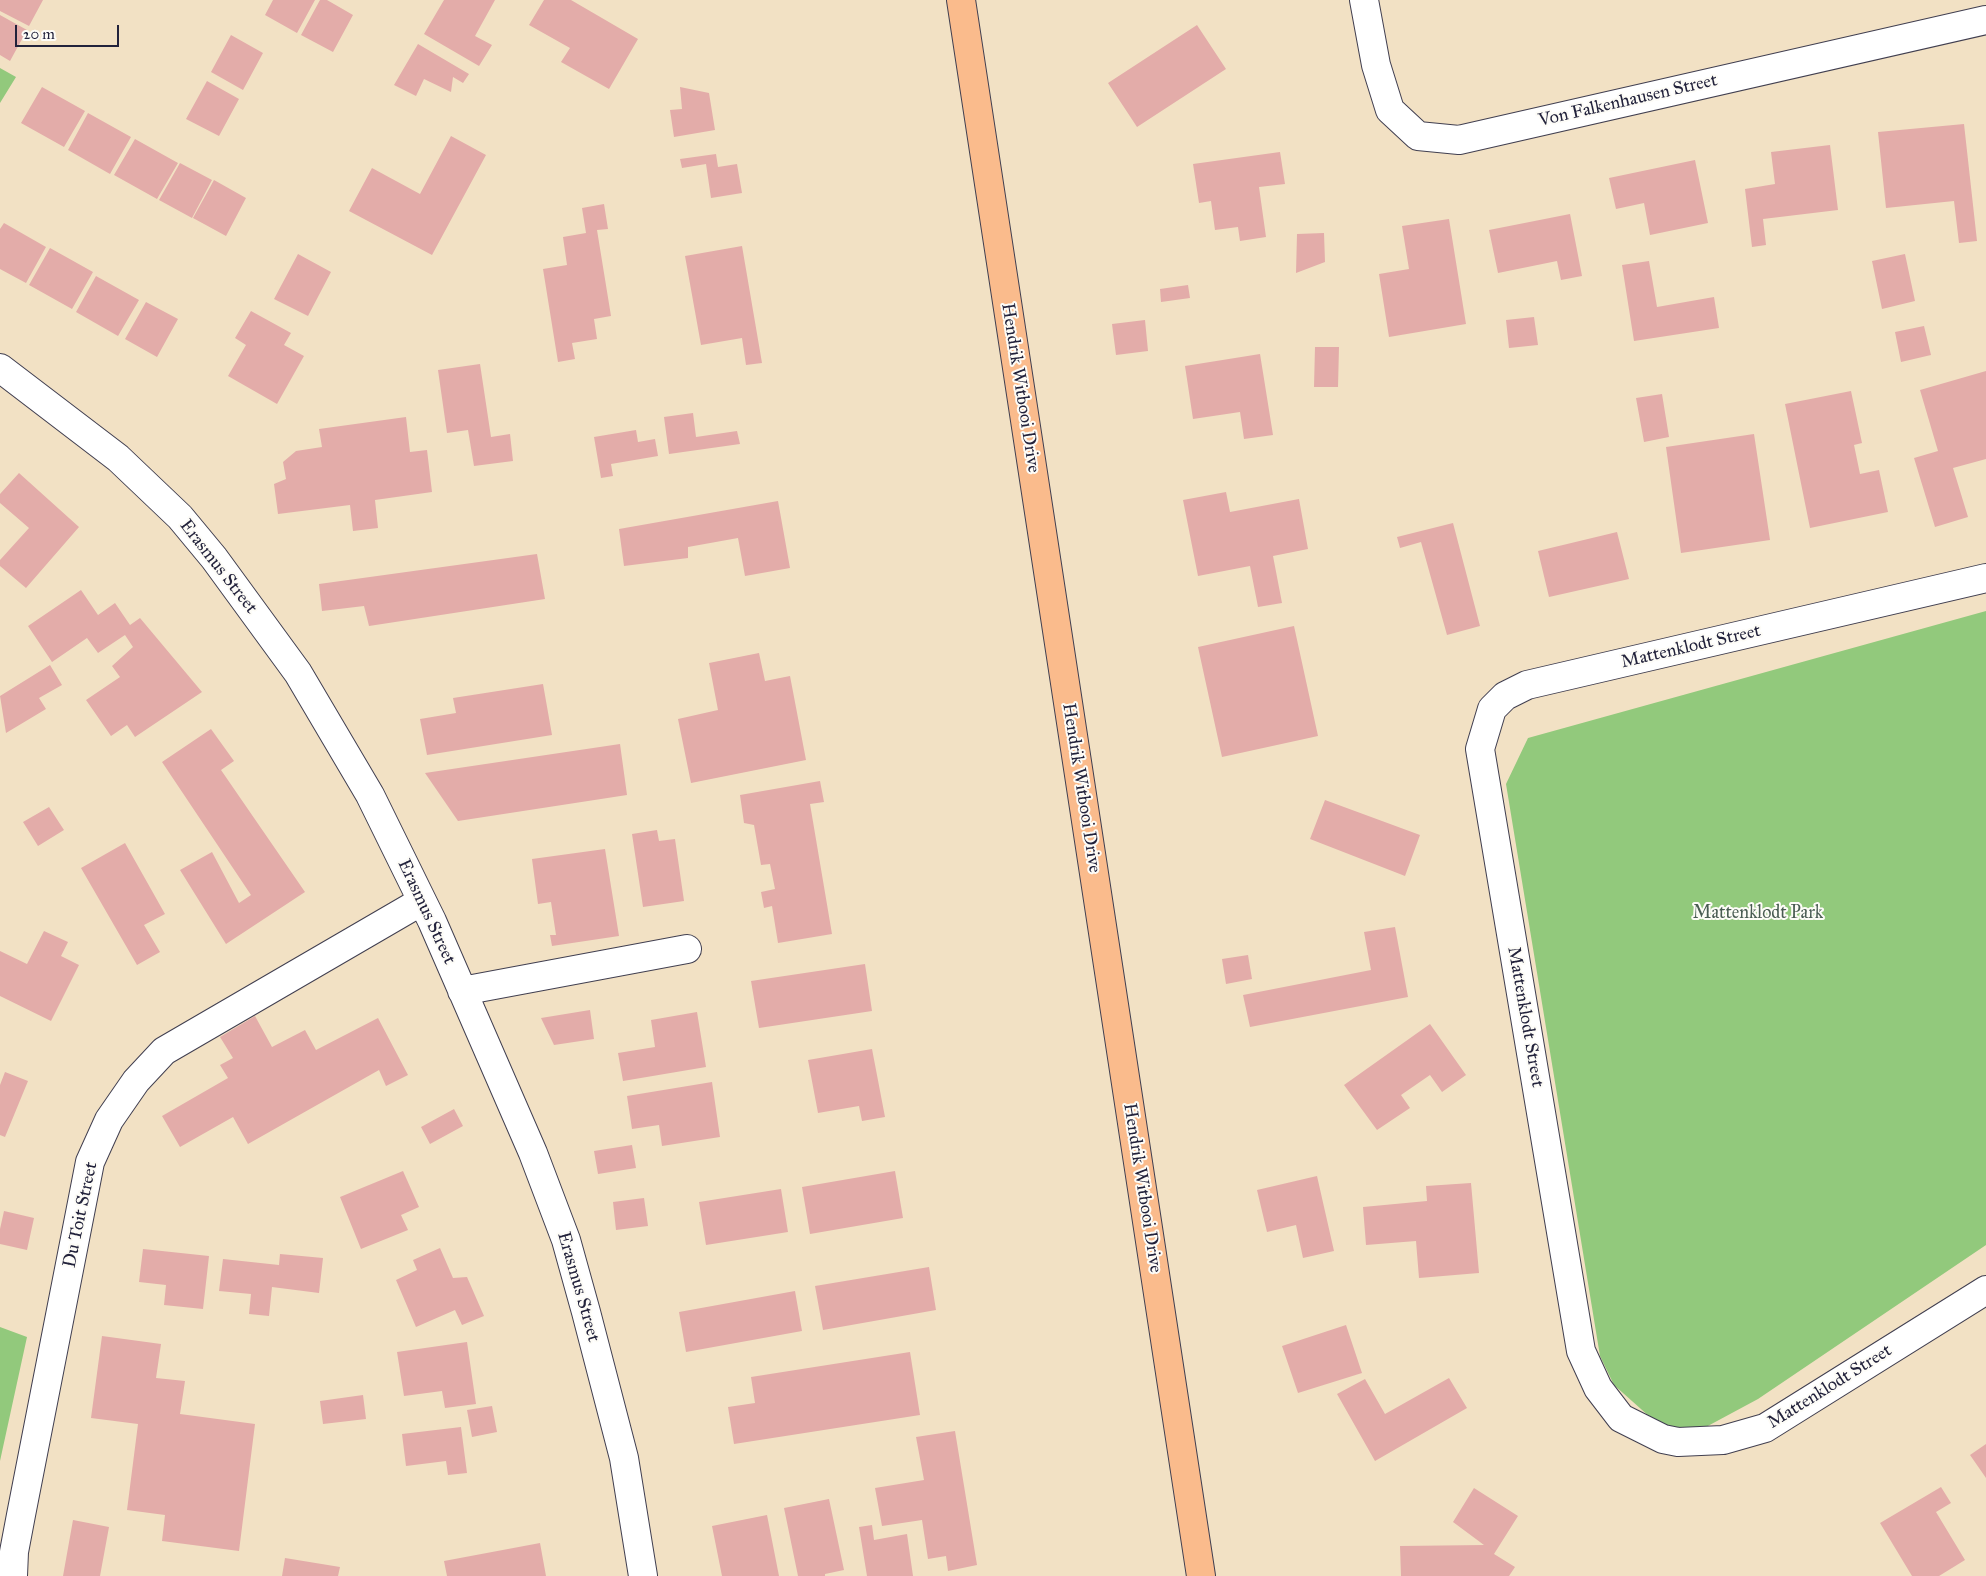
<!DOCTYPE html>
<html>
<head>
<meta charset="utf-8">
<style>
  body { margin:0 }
  #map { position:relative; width:1986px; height:1576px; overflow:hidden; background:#f2e1c4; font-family:"IM FELL Great Primer",serif }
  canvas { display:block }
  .scale { position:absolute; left:15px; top:25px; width:104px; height:22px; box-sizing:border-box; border:2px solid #22223b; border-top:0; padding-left:6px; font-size:15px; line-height:18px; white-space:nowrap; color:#22223b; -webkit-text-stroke:4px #fdfcf7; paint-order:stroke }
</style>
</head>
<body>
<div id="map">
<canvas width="1986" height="1576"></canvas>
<div class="scale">20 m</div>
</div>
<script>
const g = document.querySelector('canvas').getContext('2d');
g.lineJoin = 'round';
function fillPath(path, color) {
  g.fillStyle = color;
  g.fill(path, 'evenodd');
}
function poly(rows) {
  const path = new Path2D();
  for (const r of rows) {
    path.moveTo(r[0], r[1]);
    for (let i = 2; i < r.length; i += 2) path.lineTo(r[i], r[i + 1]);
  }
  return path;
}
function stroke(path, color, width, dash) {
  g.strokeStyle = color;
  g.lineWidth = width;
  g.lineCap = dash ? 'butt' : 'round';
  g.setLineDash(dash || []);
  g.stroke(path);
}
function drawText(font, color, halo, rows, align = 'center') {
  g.font = font + ' "IM FELL Great Primer",serif';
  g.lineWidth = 4;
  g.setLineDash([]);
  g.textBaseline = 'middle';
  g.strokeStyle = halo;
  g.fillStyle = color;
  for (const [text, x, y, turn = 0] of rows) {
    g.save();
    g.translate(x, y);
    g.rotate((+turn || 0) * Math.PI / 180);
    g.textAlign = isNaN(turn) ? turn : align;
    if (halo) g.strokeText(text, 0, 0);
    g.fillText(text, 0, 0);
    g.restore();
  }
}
fillPath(poly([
  [0,68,16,77,0,103],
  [1986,611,1986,1245,1758,1399,1678,1442,1614,1385,1600,1356,1506,784,1528,738],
  [0,1327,27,1337,0,1461]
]), '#92c97c');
fillPath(poly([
  [0,0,43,0,29,26,0,11],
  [273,0,315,0,297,33,265,15],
  [320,0,327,0,353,15,333,52,301,35],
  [444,0,495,0,475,36,492,45,479,66,424,34],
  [544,0,571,0,638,39,609,89,561,62,570,48,529,25],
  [0,15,27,30,10,61,0,55],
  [1197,25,1226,69,1137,127,1108,83],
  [231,35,263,53,243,90,211,72],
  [418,44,469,74,463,83,453,77,451,92,424,79,416,96,394,85],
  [207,81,239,99,219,136,186,119],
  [42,87,85,111,64,147,21,123],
  [680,87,709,93,715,130,674,137,670,110,682,109],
  [88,113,131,137,110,174,68,150],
  [1964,124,1977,241,1959,243,1954,201,1886,208,1878,132],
  [451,136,486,155,432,255,349,211,372,168,420,194],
  [135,139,178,163,157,199,114,175],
  [1830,145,1838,210,1763,219,1766,245,1752,247,1745,189,1775,184,1771,152],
  [1280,152,1285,184,1259,187,1266,237,1240,241,1238,227,1215,230,1211,201,1199,203,1193,164],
  [716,154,718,167,737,164,742,193,711,198,706,164,682,168,680,159],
  [1695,160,1708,223,1650,235,1644,203,1616,209,1609,178],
  [180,163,212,180,192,218,159,200],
  [214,180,246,198,226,236,193,218],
  [604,204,608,229,597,230,611,316,594,319,597,339,572,343,575,359,558,362,543,269,567,265,563,237,586,233,582,208],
  [1570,214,1582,276,1561,280,1557,261,1498,273,1489,230],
  [1449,219,1466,324,1389,337,1379,274,1409,269,1402,226],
  [4,223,46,247,26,283,0,269,0,229],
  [1324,233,1325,262,1296,273,1297,234],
  [742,246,762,363,746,365,742,338,701,345,685,256],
  [50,248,93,272,72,309,29,285],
  [298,254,331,272,308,316,274,299],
  [1905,254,1915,301,1882,309,1872,261],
  [1649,261,1657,307,1714,297,1719,328,1634,341,1622,265],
  [96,276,139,300,118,336,76,312],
  [1188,285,1190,298,1161,302,1160,289],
  [146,302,178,319,157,357,125,339],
  [251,311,291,333,284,345,304,356,277,404,228,376,246,345,235,338],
  [1534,317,1538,345,1509,348,1506,320],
  [1145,320,1148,351,1116,355,1112,324],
  [1924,326,1931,355,1901,362,1895,332],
  [1315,347,1339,347,1338,387,1314,387],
  [1260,354,1273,435,1244,439,1240,412,1193,419,1185,366],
  [480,364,491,437,510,434,513,461,474,466,468,430,447,433,438,370],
  [1986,371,1986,459,1953,468,1968,517,1935,527,1914,458,1938,451,1920,390],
  [1851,391,1862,443,1854,445,1860,474,1879,470,1888,512,1810,528,1785,404],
  [1662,394,1669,437,1644,442,1636,398],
  [693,413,696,437,737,431,740,444,669,454,664,417],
  [406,417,410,452,427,450,432,492,375,500,378,528,353,531,350,505,278,514,274,484,286,479,283,462,296,451,322,447,319,429],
  [636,430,638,442,655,439,658,456,611,464,613,476,601,478,594,437],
  [1754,434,1770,540,1681,553,1666,447],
  [19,473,79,527,26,588,0,566,0,560,29,528,0,503,0,494],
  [1226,492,1230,512,1299,499,1308,549,1273,556,1282,603,1258,607,1250,566,1198,576,1183,500],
  [778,501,790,568,745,576,738,538,688,547,688,558,624,566,619,529],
  [1453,523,1480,626,1447,635,1421,542,1400,548,1397,537],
  [1617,532,1629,579,1549,597,1538,551],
  [537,554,545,599,369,626,364,606,322,611,319,584],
  [81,590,98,615,115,603,130,625,140,618,202,692,135,737,127,725,111,736,86,700,120,677,112,666,133,647,125,635,98,653,87,638,52,662,28,626],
  [1294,626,1318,736,1222,757,1198,647],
  [759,653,765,681,790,676,806,760,691,783,678,719,718,710,709,663],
  [50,665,62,685,39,698,46,709,6,733,0,696],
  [543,684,552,735,427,755,420,719,456,713,453,698],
  [211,729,234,761,221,770,305,892,226,944,180,870,212,852,239,903,251,895,162,762],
  [620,744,627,795,458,821,425,773],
  [820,781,824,802,810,804,832,934,778,943,772,906,764,908,761,892,775,889,770,864,761,865,754,825,744,823,740,795],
  [1325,800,1420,835,1405,876,1310,839],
  [49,807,64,830,38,846,23,822],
  [657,830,659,841,675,839,684,901,643,907,632,834],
  [125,843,165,914,144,925,160,952,137,965,81,868],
  [605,849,619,936,552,946,550,935,556,935,551,902,538,904,532,859],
  [1395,927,1408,997,1250,1027,1243,995,1371,970,1364,932],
  [44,931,68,942,61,956,79,965,51,1021,0,996,0,951,27,964],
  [1248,955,1252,979,1226,984,1222,959],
  [865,964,872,1011,759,1028,751,981],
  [590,1010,594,1039,554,1045,541,1018],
  [697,1012,706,1067,623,1081,618,1053,655,1047,651,1020],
  [255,1016,272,1047,305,1030,316,1050,378,1018,408,1075,386,1086,379,1070,248,1144,233,1117,180,1147,162,1116,228,1078,220,1065,233,1058,220,1037],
  [1430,1024,1466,1075,1442,1092,1430,1075,1401,1095,1410,1108,1377,1130,1344,1085],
  [872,1049,885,1117,862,1121,859,1106,818,1113,808,1060],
  [5,1072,28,1081,5,1137,0,1135,0,1085],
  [712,1082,720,1137,662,1146,659,1125,632,1129,627,1096],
  [454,1109,463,1126,430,1144,421,1127],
  [632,1145,636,1168,598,1174,594,1151],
  [403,1171,419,1207,401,1215,408,1230,361,1249,340,1197],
  [895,1171,903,1218,810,1234,802,1187],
  [1317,1176,1334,1251,1303,1258,1296,1225,1267,1232,1257,1190],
  [1471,1183,1479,1273,1419,1278,1416,1241,1366,1245,1363,1207,1427,1201,1426,1186],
  [781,1189,788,1232,706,1245,699,1202],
  [644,1198,648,1226,616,1230,613,1202],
  [4,1211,34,1218,27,1250,0,1244,0,1229],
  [440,1248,453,1278,467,1277,484,1316,462,1325,455,1310,416,1327,396,1280,417,1270,413,1260],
  [143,1249,209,1256,203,1309,164,1305,166,1285,139,1282],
  [280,1254,323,1258,319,1293,272,1287,269,1316,249,1314,251,1294,219,1291,223,1259,279,1265],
  [929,1267,936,1310,823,1330,815,1286],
  [795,1291,802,1331,686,1352,679,1312],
  [1346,1325,1362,1373,1298,1393,1282,1346],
  [102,1336,161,1344,156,1378,185,1381,180,1414,255,1424,239,1551,162,1541,165,1515,127,1510,138,1424,91,1418],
  [467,1342,476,1404,445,1408,442,1391,404,1396,397,1352],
  [910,1352,920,1415,734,1444,728,1407,755,1403,751,1377],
  [1449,1378,1467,1408,1375,1461,1337,1394,1365,1379,1385,1414],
  [363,1395,366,1419,323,1424,320,1401],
  [492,1406,497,1432,472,1437,467,1410],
  [461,1427,467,1473,448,1475,446,1461,406,1466,402,1434],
  [955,1431,977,1565,948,1571,946,1556,928,1559,922,1520,882,1526,875,1488,924,1480,916,1437],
  [1986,1444,1986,1478,1970,1455],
  [1941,1487,1951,1503,1936,1512,1965,1560,1939,1576,1912,1576,1880,1523],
  [1474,1488,1518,1516,1494,1554,1515,1567,1509,1576,1401,1576,1400,1546,1484,1545,1453,1522],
  [829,1499,844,1570,825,1574,825,1576,798,1576,784,1508],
  [767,1515,779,1576,722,1576,712,1526],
  [73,1520,109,1527,100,1576,63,1576],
  [872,1525,874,1540,907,1534,913,1576,867,1576,859,1527],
  [540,1543,546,1576,447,1576,444,1561],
  [285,1558,340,1567,338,1576,282,1576]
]), '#e3aca9');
const minor = poly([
  [1364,0,1376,65,1390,110,1418,136,1459,140,1986,20],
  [0,368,118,458,180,517,214,558,298,673,370,795,432,921,533,1153,566,1240,586,1312,624,1458,643,1576],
  [1986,578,1527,685,1505,696,1492,709,1480,749,1581,1351,1598,1388,1621,1418,1663,1439,1678,1442,1723,1440,1765,1428,1986,1290],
  [462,991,687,949],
  [13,1576,14,1552,21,1515,90,1162,109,1120,136,1081,164,1051,422,901]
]);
const major = poly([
  [961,0,1201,1576]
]);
stroke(minor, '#413f50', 30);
stroke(major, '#413f50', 30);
stroke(minor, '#fff', 28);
stroke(major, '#fabb8c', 28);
drawText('18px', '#22223b', '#fdfcf7', [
  ["Von Falkenhausen Street",1628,101,-13],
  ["Hendrik Witbooi Drive",1020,388,81],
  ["Erasmus Street",218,567,52],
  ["Mattenklodt Street",1691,647,-13],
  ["Hendrik Witbooi Drive",1081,788,81],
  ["Erasmus Street",426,912,65],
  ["Mattenklodt Street",1525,1017,80],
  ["Hendrik Witbooi Drive",1142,1188,81],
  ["Du Toit Street",81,1215,-78],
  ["Erasmus Street",578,1287,74],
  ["Mattenklodt Street",1830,1387,-32]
]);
drawText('18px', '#495c52', '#fdfcf7', [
  ["Mattenklodt Park",1758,914]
]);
</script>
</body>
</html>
